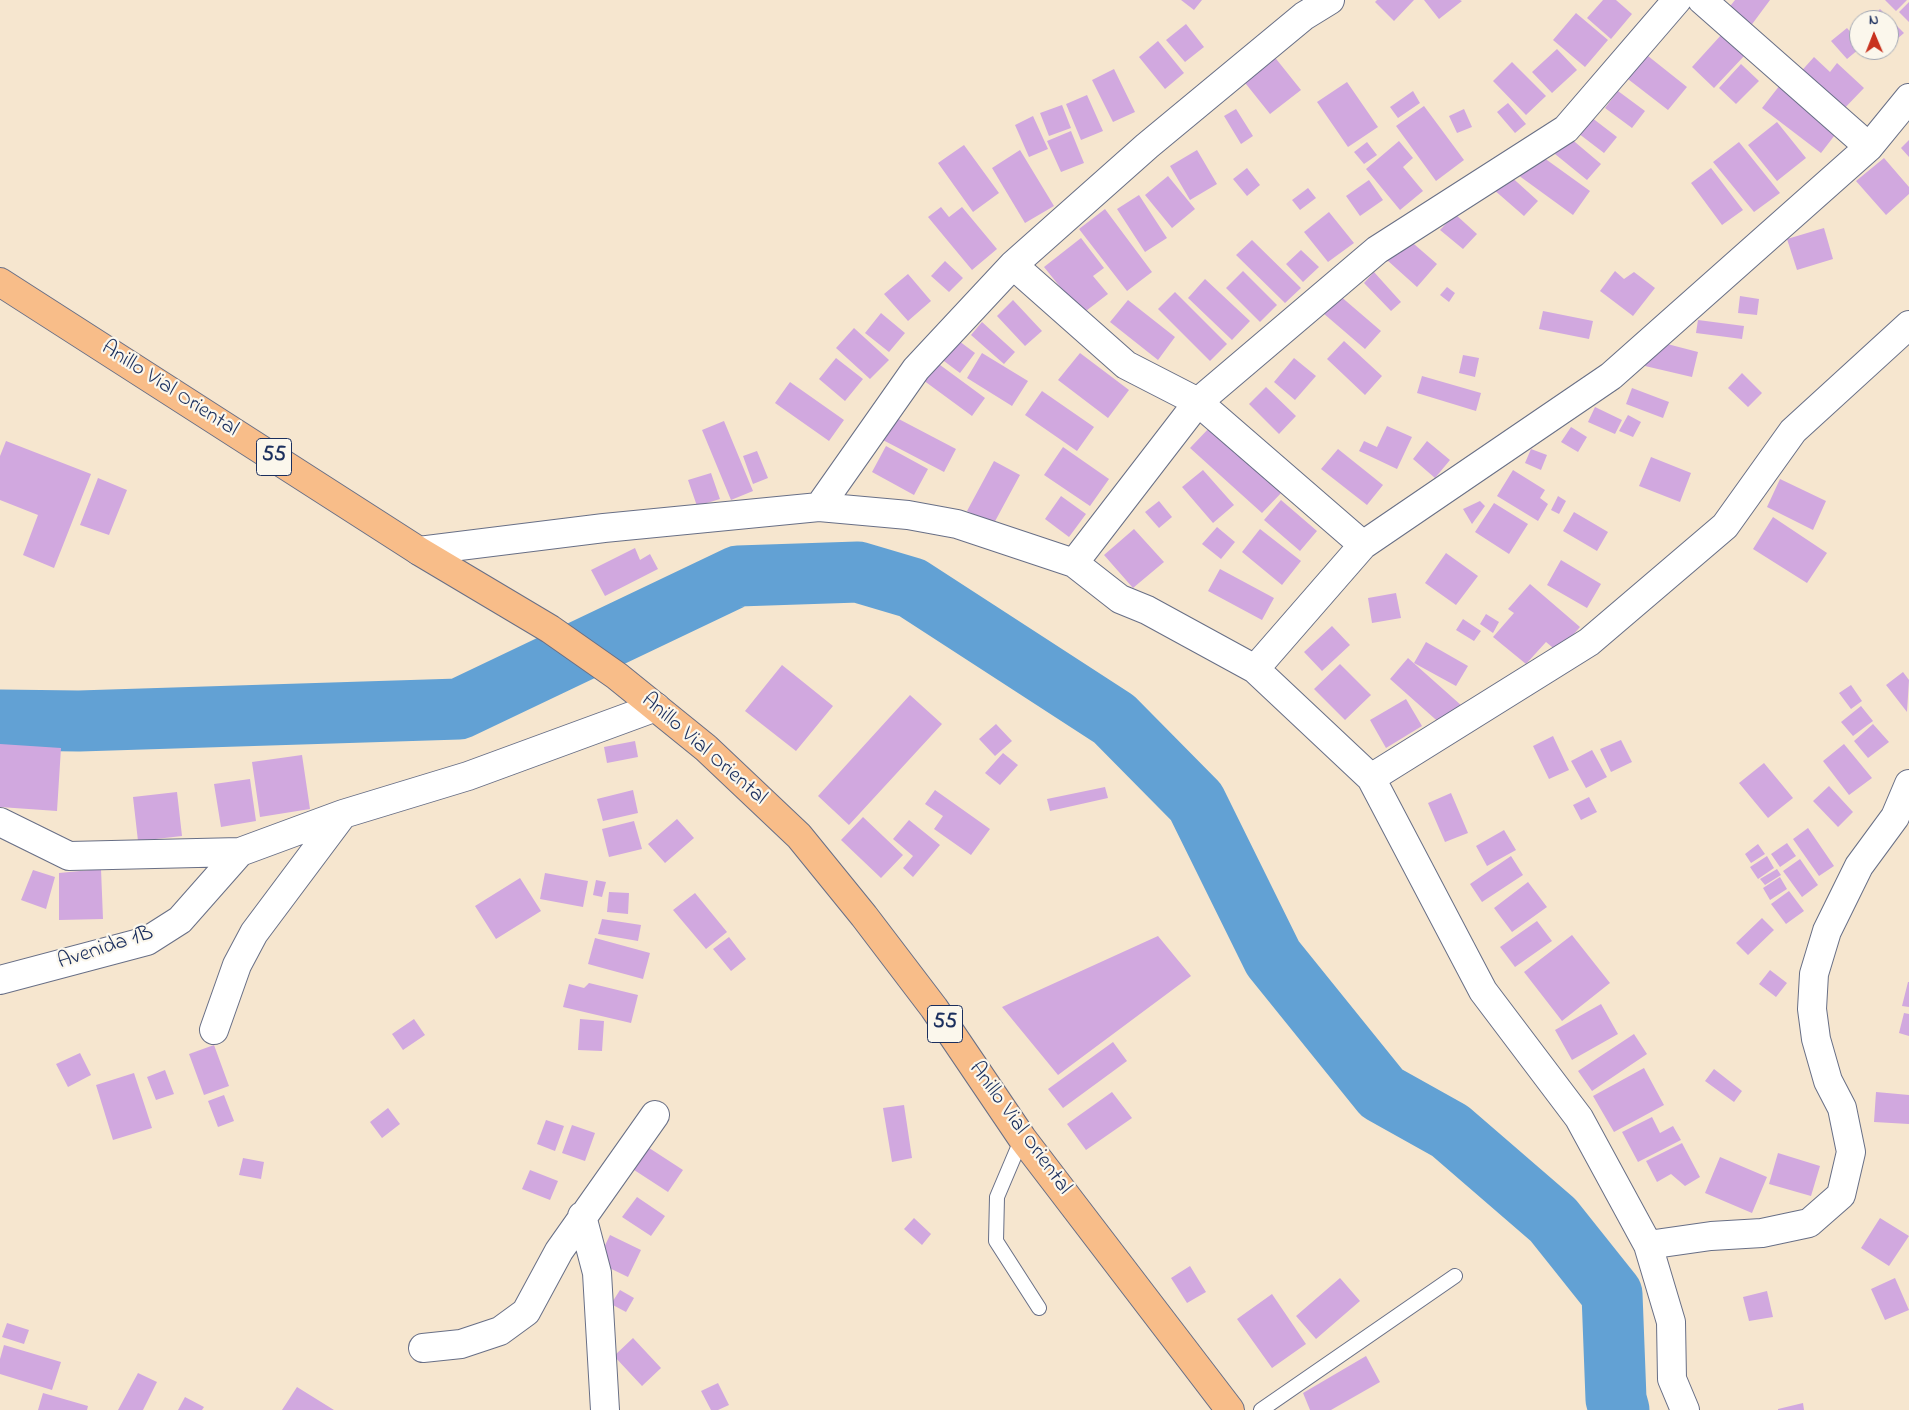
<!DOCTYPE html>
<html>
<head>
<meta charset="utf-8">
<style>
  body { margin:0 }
  #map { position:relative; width:1909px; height:1410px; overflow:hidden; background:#f6e6cf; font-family:"Indie Flower",sans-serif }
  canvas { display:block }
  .north { position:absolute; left:1849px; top:10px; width:50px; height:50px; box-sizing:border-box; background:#fbf7ec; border:1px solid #a1a7b3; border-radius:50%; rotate:359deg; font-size:14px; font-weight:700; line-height:20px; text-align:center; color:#1b2f5e }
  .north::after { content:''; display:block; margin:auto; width:18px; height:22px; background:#c8321e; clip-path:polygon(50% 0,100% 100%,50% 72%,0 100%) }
</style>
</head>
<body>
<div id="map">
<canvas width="1909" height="1410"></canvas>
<div class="north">N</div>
</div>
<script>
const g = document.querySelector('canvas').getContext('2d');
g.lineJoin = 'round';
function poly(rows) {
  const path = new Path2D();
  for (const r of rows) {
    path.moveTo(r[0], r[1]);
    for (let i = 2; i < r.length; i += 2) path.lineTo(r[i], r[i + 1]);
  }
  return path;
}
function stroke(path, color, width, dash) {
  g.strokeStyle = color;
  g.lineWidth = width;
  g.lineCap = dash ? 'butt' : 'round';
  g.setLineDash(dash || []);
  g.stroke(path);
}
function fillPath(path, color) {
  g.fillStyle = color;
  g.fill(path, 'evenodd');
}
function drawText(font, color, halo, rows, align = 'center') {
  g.font = font + ' "Indie Flower",sans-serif';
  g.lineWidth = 4.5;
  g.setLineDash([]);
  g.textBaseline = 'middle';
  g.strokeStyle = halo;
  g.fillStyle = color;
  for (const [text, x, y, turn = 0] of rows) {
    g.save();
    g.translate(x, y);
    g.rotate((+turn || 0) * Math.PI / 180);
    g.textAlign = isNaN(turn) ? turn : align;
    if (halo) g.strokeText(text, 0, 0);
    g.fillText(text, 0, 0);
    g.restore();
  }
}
stroke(poly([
  [0,720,79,721,459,709,738,576,858,572,912,588,1114,719,1196,802,1273,958,1382,1093,1450,1131,1553,1220,1612,1294,1616,1399,1619,1410]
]), '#62a1d4', 61);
fillPath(poly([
  [1181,0,1202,0,1194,10],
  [1377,0,1414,0,1394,21,1375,2],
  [1424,0,1460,0,1462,1,1439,19],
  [1603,0,1616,0,1632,14,1611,39,1587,18],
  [1735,0,1770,0,1750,27,1727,10],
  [1885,0,1907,0,1896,11],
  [1909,2,1909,22,1899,12],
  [1880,9,1904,33,1889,46,1889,20,1869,20],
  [1576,13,1608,40,1585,67,1553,40],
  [1186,24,1204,47,1185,62,1166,40],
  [1847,28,1859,42,1859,49,1847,59,1831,41],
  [1722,34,1745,55,1714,88,1692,67],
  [1158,41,1184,73,1165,89,1139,57],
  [1557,49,1577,70,1552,93,1532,72],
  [1643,52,1687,87,1668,110,1624,76],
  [1273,55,1301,90,1270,114,1242,79],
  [1814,57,1830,72,1837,63,1864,88,1839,114,1797,76],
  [1512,62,1546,96,1526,115,1493,81],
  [1741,64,1759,81,1736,104,1719,88],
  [1114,69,1135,112,1113,122,1092,80],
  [1347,82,1378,127,1348,147,1317,102],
  [1780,85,1838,131,1821,153,1762,108],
  [1413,91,1420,103,1398,118,1390,107],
  [1618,91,1645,111,1632,128,1605,108],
  [1087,95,1103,131,1081,140,1066,104],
  [1508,103,1526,124,1515,133,1497,112],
  [1062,105,1071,128,1049,136,1040,113],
  [1424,106,1464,160,1436,181,1396,126],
  [1236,109,1253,136,1241,144,1224,116],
  [1464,109,1472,127,1457,133,1449,116],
  [1587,114,1617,137,1604,153,1574,130],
  [1033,116,1048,149,1029,157,1015,125],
  [1777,122,1806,158,1777,181,1748,145],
  [1071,131,1084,163,1061,172,1047,141],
  [1569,137,1601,164,1587,180,1555,154],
  [1909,140,1909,157,1901,148],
  [1399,141,1413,158,1403,167,1423,191,1400,210,1366,169],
  [1367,142,1377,155,1364,164,1354,152],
  [1739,142,1780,193,1754,212,1713,162],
  [964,145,999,193,973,212,938,163],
  [1020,150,1054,206,1025,223,992,168],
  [1197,150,1217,184,1190,200,1170,166],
  [1540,155,1590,191,1573,215,1518,175],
  [1884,158,1909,187,1909,194,1886,215,1856,181],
  [1247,168,1260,185,1247,196,1233,179],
  [1711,168,1743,210,1722,225,1691,183],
  [1507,173,1538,201,1524,216,1493,189],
  [1168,176,1195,209,1172,228,1145,195],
  [1369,180,1383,200,1360,216,1346,196],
  [1308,188,1316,198,1300,210,1292,200],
  [1139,195,1167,238,1145,252,1117,209],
  [941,207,949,217,962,207,997,249,972,270,928,217],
  [1105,209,1152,272,1127,291,1079,229],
  [1329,212,1354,243,1328,262,1304,232],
  [1455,214,1477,234,1463,249,1440,230],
  [1824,228,1833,259,1797,270,1787,239],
  [1081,238,1104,268,1093,276,1108,294,1082,314,1044,267],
  [1407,238,1437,264,1417,287,1387,260],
  [1252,240,1301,288,1285,303,1236,255],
  [1301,250,1319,267,1303,282,1286,264],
  [945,261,963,278,949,292,931,276],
  [1243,271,1277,305,1260,322,1226,288],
  [1615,271,1624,279,1634,272,1655,288,1633,316,1600,291],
  [1374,272,1401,302,1391,311,1364,283],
  [908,274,931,301,908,321,884,294],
  [1205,279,1250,321,1232,340,1188,298],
  [1447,287,1455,293,1449,302,1440,295],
  [1175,292,1227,344,1210,361,1158,309],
  [1339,295,1381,331,1365,349,1323,313],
  [1740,296,1759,299,1757,315,1738,313],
  [1013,300,1042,331,1025,346,997,316],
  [1128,300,1175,337,1158,360,1110,322],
  [1543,311,1593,321,1589,339,1539,329],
  [881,313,905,333,889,352,865,333],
  [1698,320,1744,326,1742,339,1696,333],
  [982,322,1015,352,1004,364,971,335],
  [854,328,889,360,870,379,836,348],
  [955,338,975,353,960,373,940,358],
  [1652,340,1698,352,1692,377,1645,366],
  [1344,341,1382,376,1365,395,1327,359],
  [982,353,1028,381,1012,406,967,378],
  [1080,353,1129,390,1108,418,1058,380],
  [1463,355,1479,358,1475,377,1459,373],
  [836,358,863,379,845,401,819,379],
  [1294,358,1316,376,1295,400,1274,382],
  [936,362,985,398,972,416,923,380],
  [1742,373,1762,393,1748,407,1728,388],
  [1422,376,1481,393,1476,411,1417,393],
  [790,382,844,420,829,441,775,403],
  [1266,387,1296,416,1279,434,1249,404],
  [1632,388,1669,402,1663,418,1626,404],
  [1042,391,1094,427,1077,451,1025,415],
  [1595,407,1622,420,1615,434,1588,422],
  [1628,415,1641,422,1633,437,1619,431],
  [893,416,956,449,944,472,881,439],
  [724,421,753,491,731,500,702,430],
  [1211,426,1283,491,1262,513,1190,448],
  [1387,426,1412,437,1397,469,1359,451,1364,441,1377,447],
  [1571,427,1587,437,1578,452,1561,442],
  [6,441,91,474,54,568,23,555,38,515,0,500,0,456],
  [1427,441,1450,460,1435,478,1413,459],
  [886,446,928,469,914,495,872,472],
  [1063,447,1109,479,1090,506,1044,475],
  [1338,449,1383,485,1367,505,1321,469],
  [1531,449,1547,455,1541,470,1525,463],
  [757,451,768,478,753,484,743,456],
  [1651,457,1691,473,1680,502,1639,486],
  [994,461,1020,475,993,525,967,511],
  [1203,470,1234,505,1213,523,1182,487],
  [1513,470,1545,490,1540,498,1548,504,1538,521,1497,496],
  [711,473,720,499,697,506,688,480],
  [98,478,127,490,109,535,80,525],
  [1780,479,1826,501,1813,530,1767,507],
  [1061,496,1086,514,1069,537,1045,519],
  [1558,496,1566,501,1559,514,1551,510],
  [1281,500,1317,531,1300,551,1264,520],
  [1159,501,1172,517,1159,528,1145,512],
  [1480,501,1485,506,1472,524,1463,509],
  [1494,503,1528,524,1509,554,1475,532],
  [1574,512,1608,532,1597,551,1563,531],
  [1773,517,1827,553,1807,583,1753,549],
  [1217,527,1235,542,1221,559,1202,544],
  [1134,529,1164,562,1133,588,1104,555],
  [1260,529,1301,561,1282,585,1242,552],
  [635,548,640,560,650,554,658,569,605,596,591,570],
  [1446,553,1478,576,1456,605,1425,583],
  [1561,560,1601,584,1587,608,1547,585],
  [1220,569,1274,598,1262,620,1208,591],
  [1530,584,1580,627,1558,652,1546,642,1526,664,1493,637,1514,613,1508,609],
  [1396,593,1401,618,1372,623,1368,598],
  [1486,614,1499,622,1493,633,1480,624],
  [1463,619,1481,631,1474,641,1456,630],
  [1332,626,1350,645,1322,671,1304,652],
  [1426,642,1468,666,1456,686,1414,663],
  [1408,658,1462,706,1443,726,1390,679],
  [1340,664,1371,695,1345,720,1314,689],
  [782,665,833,706,796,751,745,711],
  [1903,672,1909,680,1907,712,1886,685],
  [1851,685,1862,701,1851,709,1839,693],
  [910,695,942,724,849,825,818,796],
  [1406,699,1422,726,1386,748,1370,720],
  [1861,706,1873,721,1853,736,1841,722],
  [996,724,1012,741,995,756,979,739],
  [1873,724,1889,742,1868,758,1854,741],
  [1553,736,1569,770,1549,779,1533,746],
  [1621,740,1632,762,1611,772,1600,749],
  [635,741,638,757,607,763,604,747],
  [0,744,61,748,57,811,0,807],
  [1844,744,1872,778,1849,795,1823,761],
  [1592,750,1607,777,1586,788,1571,761],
  [1003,753,1018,765,1000,785,985,773],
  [302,755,310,809,260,817,252,762],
  [1764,763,1793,798,1768,818,1739,783],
  [250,779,256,821,221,827,214,784],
  [1829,786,1853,812,1838,827,1813,801],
  [1105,787,1108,798,1050,811,1047,799],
  [633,790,638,813,603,821,597,799],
  [935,790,990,829,971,855,934,829,943,816,925,804],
  [177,792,182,836,138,841,133,797],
  [1451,793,1468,833,1445,842,1428,803],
  [1589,797,1597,812,1581,820,1573,805],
  [863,817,903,855,881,878,841,840],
  [677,819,694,838,665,863,648,844],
  [909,820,940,845,913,877,903,868,913,856,893,839],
  [634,821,642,849,609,857,602,829],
  [1808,828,1834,866,1819,876,1793,839],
  [1504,830,1516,850,1487,866,1476,846],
  [1787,843,1796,856,1780,867,1771,854],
  [1758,844,1765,854,1751,863,1745,854],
  [1511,856,1523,875,1482,902,1470,884],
  [1767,856,1774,868,1758,879,1750,867],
  [1800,859,1818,885,1802,897,1783,871],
  [101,869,103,919,59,920,59,873],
  [1777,869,1781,875,1765,885,1760,879],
  [33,870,55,877,46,909,21,900],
  [545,873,588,881,583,907,540,899],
  [1780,877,1787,889,1770,900,1763,888],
  [520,878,541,911,496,939,475,906],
  [596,880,606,882,602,897,593,895],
  [1528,882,1547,907,1512,932,1494,908],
  [1789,891,1804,911,1786,924,1771,904],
  [609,892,629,893,628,914,607,912],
  [695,893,727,932,706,949,673,910],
  [1762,918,1774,930,1748,955,1736,943],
  [602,919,641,925,638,941,598,934],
  [1537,921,1552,941,1515,967,1500,947],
  [1572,935,1610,983,1562,1021,1524,972],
  [1158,936,1191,976,1058,1075,1002,1007],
  [729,937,746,959,731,971,713,949],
  [595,938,650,953,643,979,588,964],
  [1770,970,1787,983,1776,997,1759,984],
  [1908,982,1909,982,1909,1007,1902,1006],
  [589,983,638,995,631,1023,563,1007,569,984,584,988],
  [1601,1004,1618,1034,1572,1060,1555,1030],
  [1904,1013,1909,1014,1909,1036,1899,1033],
  [414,1019,425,1035,403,1050,392,1034],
  [580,1019,604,1021,602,1051,578,1050],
  [1634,1034,1647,1054,1592,1091,1578,1071],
  [1113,1042,1127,1061,1063,1108,1048,1089],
  [214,1045,229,1086,204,1095,189,1054],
  [80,1053,91,1075,68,1087,56,1064],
  [1644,1068,1664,1105,1614,1132,1593,1096],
  [1714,1069,1742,1091,1734,1102,1705,1081],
  [165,1070,174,1094,156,1100,147,1077],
  [134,1073,152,1128,113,1140,96,1085],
  [1112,1092,1132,1118,1086,1150,1067,1124],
  [1876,1092,1909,1095,1909,1124,1874,1122],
  [224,1095,234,1121,218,1127,208,1101],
  [904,1105,912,1158,892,1162,883,1108],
  [388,1108,400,1124,382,1138,370,1122],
  [1652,1117,1660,1133,1673,1126,1681,1140,1638,1162,1622,1132],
  [546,1120,564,1126,555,1151,537,1144],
  [572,1125,595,1133,585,1161,562,1153],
  [1682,1143,1700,1177,1685,1186,1671,1174,1657,1182,1646,1161],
  [643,1144,683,1170,668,1192,628,1166],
  [1778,1153,1820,1166,1811,1196,1769,1184],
  [1720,1157,1767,1177,1752,1213,1705,1193],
  [243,1158,264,1162,261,1179,239,1175],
  [530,1170,558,1181,550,1200,522,1189],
  [637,1197,665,1216,651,1236,622,1217],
  [914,1218,931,1234,922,1245,904,1229],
  [1880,1218,1909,1236,1889,1266,1861,1248],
  [610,1235,641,1250,628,1277,597,1262],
  [1190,1266,1206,1292,1187,1303,1171,1278],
  [1340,1278,1360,1301,1316,1339,1296,1316],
  [1895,1278,1909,1310,1885,1320,1871,1289],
  [620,1290,634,1298,626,1312,611,1304],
  [1767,1291,1773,1317,1749,1321,1743,1297],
  [1272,1294,1306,1344,1272,1368,1237,1319],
  [7,1323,29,1330,24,1344,2,1337],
  [633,1338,661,1368,642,1386,614,1356],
  [4,1345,61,1362,52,1390,0,1374,0,1359],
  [1366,1356,1380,1382,1331,1410,1310,1410,1303,1393],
  [138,1373,157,1382,143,1410,118,1410],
  [718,1383,729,1405,718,1410,711,1410,701,1391],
  [297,1387,334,1410,282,1410],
  [43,1393,88,1406,87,1410,38,1410],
  [185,1397,204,1407,202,1410,178,1410],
  [1803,1403,1804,1410,1778,1410,1778,1409]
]), '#d1a8df');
const service = poly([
  [1022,1138,997,1197,996,1241,1039,1308],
  [1261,1410,1455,1276]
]);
const minor = poly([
  [1702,0,1869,147],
  [1013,265,1126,365,1198,402,1363,545],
  [819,507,916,369,1013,265,1147,146,1304,16,1330,0],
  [419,551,604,528,819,507,908,515,957,524,1074,563,1120,599,1147,610,1255,669,1371,778,1483,991,1579,1118,1648,1245,1671,1322,1672,1379,1685,1410],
  [1074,563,1198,402,1377,250,1566,129,1677,0],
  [1255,669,1363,545,1611,376,1869,147,1909,98],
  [1371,778,1589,642,1725,526,1793,431,1909,325],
  [0,822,69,856,240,852,343,814,468,776,656,707],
  [0,980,147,941,180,920,240,852],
  [214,1030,237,965,254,933,343,814],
  [582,1216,597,1273,605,1410],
  [1648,1245,1711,1236,1762,1233,1809,1223,1841,1195,1851,1152,1842,1108,1828,1081,1816,1039,1812,1009,1814,974,1827,931,1859,866,1895,817,1909,784],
  [423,1348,461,1344,500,1331,526,1312,559,1251,655,1115]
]);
const trunk = poly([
  [0,282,419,551,550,629,617,676,706,748,799,836,864,916,934,1008,1022,1138,1230,1410]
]);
stroke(service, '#686f86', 16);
stroke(minor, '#686f86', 30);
stroke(trunk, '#686f86', 30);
stroke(service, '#fff', 14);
stroke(minor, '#fff', 28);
stroke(trunk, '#f8bd89', 28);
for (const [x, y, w] of [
  [274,457,35],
  [945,1024,35]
]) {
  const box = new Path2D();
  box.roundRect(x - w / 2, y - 18.5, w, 37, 4);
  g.fillStyle = '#fbf7ec';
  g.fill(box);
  stroke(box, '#1b2f5e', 1);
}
drawText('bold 21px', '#1b2f5e', null, [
  ["55",274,457],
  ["55",945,1024]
]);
drawText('22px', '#1b2f5e', '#fbf7ec', [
  ["Anillo Vial Oriental",169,390,33],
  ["Anillo Vial Oriental",703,750,41],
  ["Avenida 1B",106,949,-18],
  ["Anillo Vial Oriental",1019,1129,54]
]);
</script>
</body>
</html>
